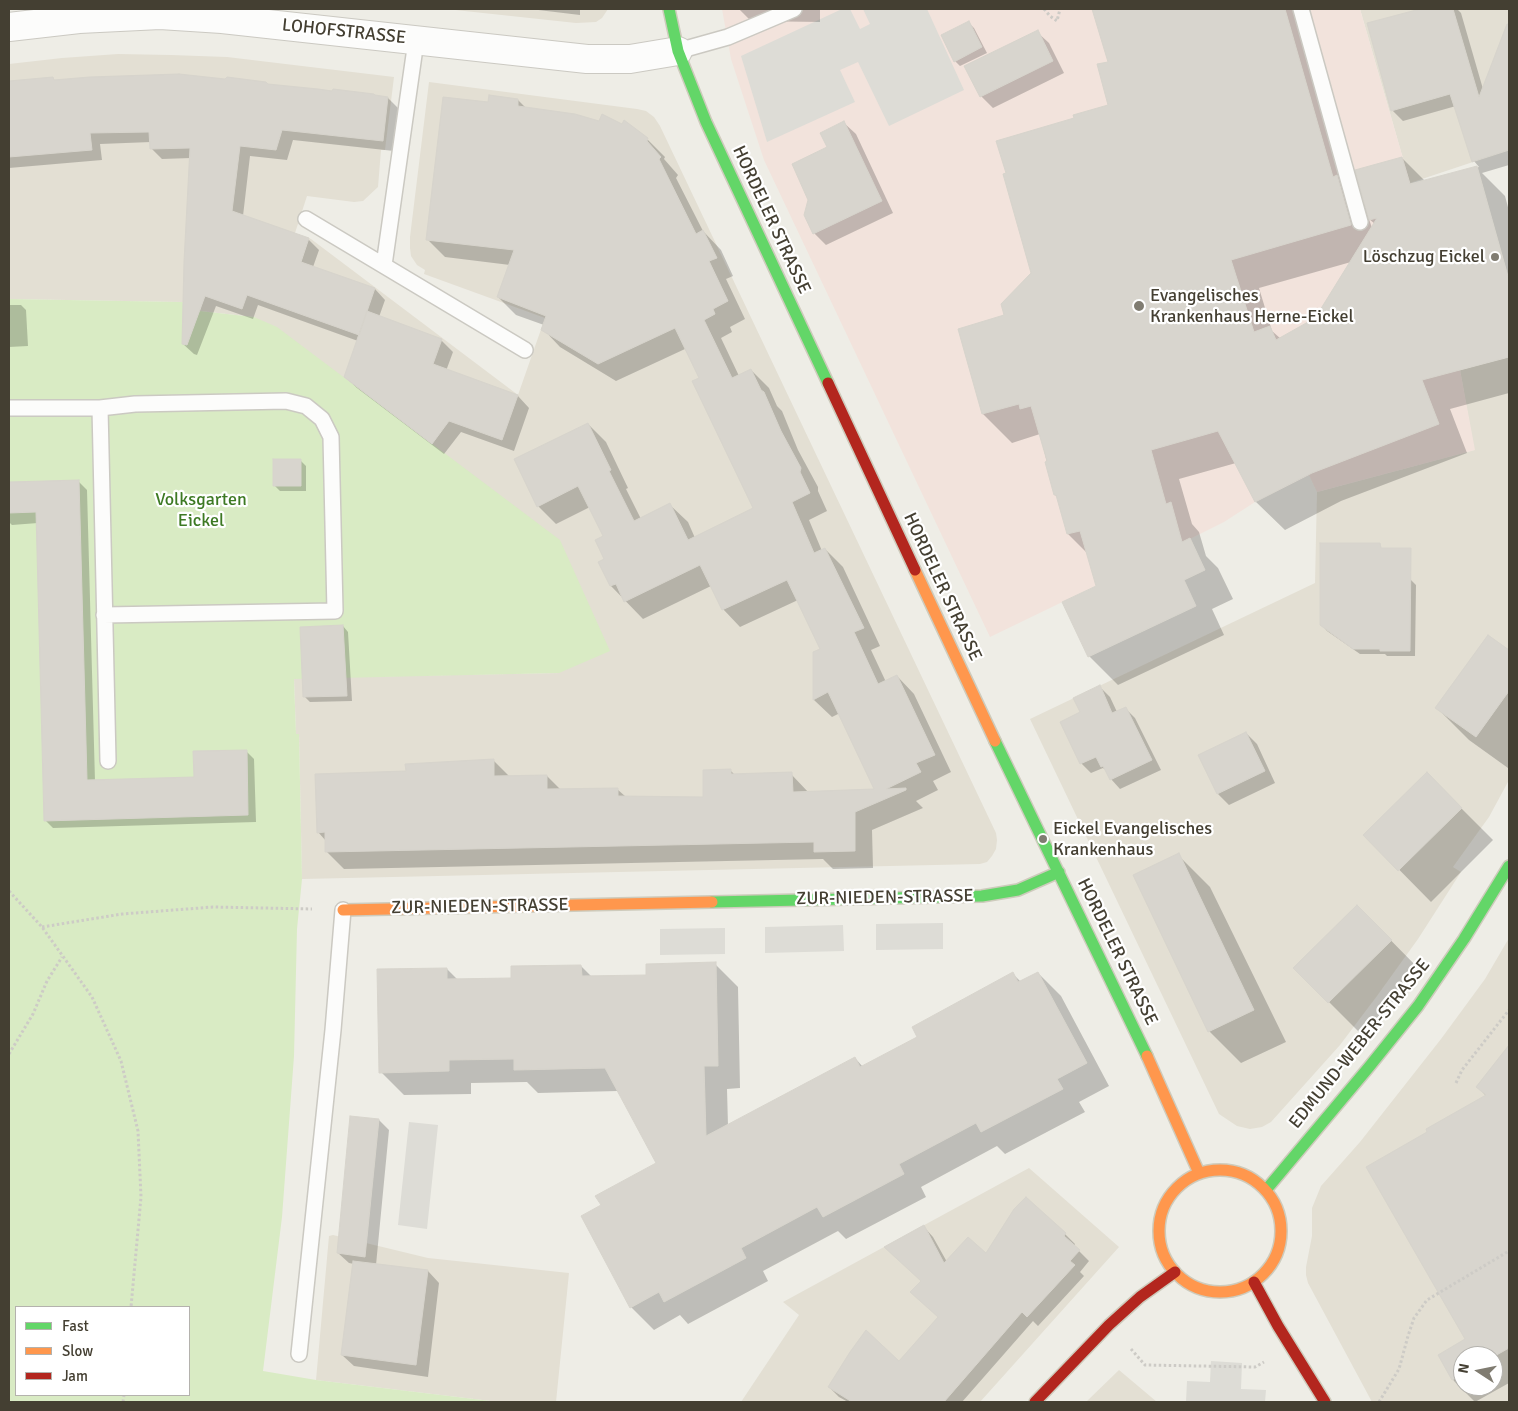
<!DOCTYPE html>
<html>
<head>
<meta charset="utf-8">
<style>
  body { margin:0 }
  #map { position:relative; width:1518px; height:1411px; overflow:hidden; background:#eeede6; font-family:Signika,sans-serif }
  canvas { display:block }
  .frame { position:absolute; inset:0; border:10px solid #443f32; pointer-events:none }
  .legend { position:absolute; left:15px; top:1306px; width:175px; height:90px; box-sizing:border-box; background:#fff; border:1px solid #b4b2ad; margin:0; padding:6px 9px; list-style:none; font-size:15px; color:#443f32 }
  .legend li { display:flex; align-items:center; gap:10px; height:25px }
  .legend b { width:25px; border:1px solid #b4b2ad }
  .north { position:absolute; left:1453px; top:1346px; width:50px; height:50px; box-sizing:border-box; background:#fff; border:1px solid #b4b2ad; border-radius:50%; rotate:281deg; font-size:14px; font-weight:700; line-height:20px; text-align:center; color:#443f32 }
  .north::after { content:''; display:block; margin:auto; width:18px; height:22px; background:#807c71; clip-path:polygon(50% 0,100% 100%,50% 72%,0 100%) }
</style>
</head>
<body>
<div id="map">
<canvas width="1518" height="1411"></canvas>
<div class="frame"></div>
<ul class="legend">
<li><b style="height:6px;background:#63d668"></b>Fast</li>
<li><b style="height:6px;background:#ff974d"></b>Slow</li>
<li><b style="height:6px;background:#b3261e"></b>Jam</li>
</ul>
<div class="north">N</div>
</div>
<script>
const g = document.querySelector('canvas').getContext('2d');
g.lineJoin = 'round';
function fillPath(path, color) {
  g.fillStyle = color;
  g.fill(path, 'evenodd');
}
function poly(rows) {
  const path = new Path2D();
  for (const r of rows) {
    if (r.length === 3) {
      path.moveTo(r[0] + r[2], r[1]);
      path.arc(r[0], r[1], r[2], 0, 2 * Math.PI);
      continue;
    }
    path.moveTo(r[0], r[1]);
    for (let i = 2; i < r.length; i += 2) path.lineTo(r[i], r[i + 1]);
  }
  return path;
}
function stroke(path, color, width, dash) {
  g.strokeStyle = color;
  g.lineWidth = width;
  g.lineCap = dash ? 'butt' : 'round';
  g.setLineDash(dash || []);
  g.stroke(path);
}
function drawText(font, color, halo, rows, align = 'center') {
  g.font = font + ' Signika,sans-serif';
  g.lineWidth = 4.5;
  g.setLineDash([]);
  g.textBaseline = 'middle';
  g.strokeStyle = halo;
  g.fillStyle = color;
  for (const [text, x, y, turn = 0] of rows) {
    g.save();
    g.translate(x, y);
    g.rotate((+turn || 0) * Math.PI / 180);
    g.textAlign = isNaN(turn) ? turn : align;
    if (halo) g.strokeText(text, 0, 0);
    g.fillText(text, 0, 0);
    g.restore();
  }
}
fillPath(poly([
  [446,9,608,9,602,18,596,22,576,23],
  [1360,9,1509,9,1509,150,1410,183],
  [118,54,171,55,227,57,394,77,385,150,381,150,378,187,363,201,354,202,307,196,295,233,311,239,518,395,545,318,424,274,425,270,417,265,411,256,410,248,410,237,429,82,637,109,646,111,654,117,660,126,996,833,997,840,996,849,992,856,987,862,980,864,302,879,299,735,296,734,294,678,559,673,432,444,372,398,254,317,200,311,201,306,182,302,9,299,9,64,62,58],
  [1509,357,1509,780,1489,817,1453,867,1461,872,1418,939,1377,996,1340,1045,1271,1122,1262,1127,1250,1129,1237,1126,1219,1114,1030,719,1315,583,1317,492,1474,450,1460,370],
  [1509,938,1509,1402,1372,1402,1308,1283,1306,1275,1306,1267,1312,1236,1312,1208,1321,1186,1360,1142,1441,1039,1485,979],
  [1463,1356,1493,1356,1493,1386,1463,1386],
  [1029,1168,1119,1247,980,1402,741,1402,799,1315,783,1302],
  [333,1235,428,1258,569,1273,556,1402,499,1402,316,1380,329,1236],
  [1119,1370,1157,1402,1086,1402]
]), '#e3dfd3');
fillPath(poly([
  [722,9,1360,9,1453,332,1475,450,1317,492,1309,475,1255,502,1224,522,1114,577,990,637,764,160,731,59]
]), '#f2e3dc');
fillPath(poly([
  [9,299,182,302,201,306,200,311,254,317,277,327,560,540,610,651,559,673,294,679,296,734,299,734,302,879,297,929,294,1056,282,1217,263,1371,316,1380,499,1402,9,1402],
  [16,1307,189,1307,189,1395,16,1395]
]), '#d9ebc4');
fillPath(poly([
  [842,9,850,9,860,29,870,24,863,9,927,9,964,90,889,126,858,62,840,70,855,102,767,142,741,56],
  [943,923,943,949,876,950,876,924],
  [843,925,844,951,765,953,765,927],
  [725,928,725,954,660,955,660,929],
  [409,1122,438,1125,427,1229,398,1225],
  [1211,1361,1242,1363,1241,1389,1266,1390,1265,1402,1186,1402,1187,1381,1210,1382]
]), '#dddcd6');
fillPath(poly([
  [530,9,580,9,580,15],
  [739,9,820,9,820,22,751,21],
  [1108,9,1304,9,1359,199,1367,207,1402,158,1425,181,1479,167,1474,161,1456,106,1403,121,1392,110,1369,24,1426,9,1457,9,1461,13,1483,89,1509,22,1509,165,1482,173,1505,196,1509,211,1509,393,1450,409,1467,453,1341,501,1285,530,1256,502,1236,463,1179,479,1192,524,1199,532,1206,556,1218,568,1233,599,1212,609,1224,635,1118,685,1089,656,1097,587,1088,554,1068,534,1058,497,1055,495,1040,434,1012,443,983,414,959,330,1006,316,1032,273,1075,119,1110,105,1109,62,1095,13],
  [1369,219,1375,224,1372,228],
  [1351,262,1318,316,1309,323,1281,339,1272,331,1259,288],
  [969,23,974,28,987,53,960,66,955,61],
  [1037,32,1049,43,1064,73,993,108,981,96],
  [52,79,55,81,268,85,388,98,399,109,394,151,293,140,287,160,250,156,243,216,308,239,319,250,313,267,375,289,385,300,379,317,441,340,453,352,446,371,518,396,529,408,514,451,461,432,444,454,357,388,345,377,358,341,258,305,253,319,216,306,197,355,194,354,183,344,191,158,162,159,151,148,151,142,100,144,102,160,9,168,9,83],
  [518,100,527,109,647,139,665,157,664,159,678,175,676,178,703,231,721,250,733,276,726,279,745,319,730,327,732,332,721,338,739,376,751,370,769,388,777,406,782,411,798,450,818,487,818,491,827,511,809,520,822,551,825,549,843,567,880,646,871,650,886,682,897,676,914,694,951,772,933,781,938,790,916,801,923,808,872,830,873,868,833,869,823,859,344,869,327,852,326,841,318,832,407,773,493,760,510,777,547,776,561,790,617,789,626,797,704,798,730,770,735,775,791,774,809,793,876,791,840,713,832,717,814,700,815,653,822,649,798,600,740,627,723,609,711,586,643,619,611,586,606,560,604,537,590,507,556,524,538,506,588,424,606,442,628,488,626,489,641,519,670,505,688,522,695,538,754,509,701,378,685,349,616,381,560,347,543,329,544,325,516,315,498,297,510,265,445,257,427,239,489,104],
  [844,123,856,134,893,213,826,245,814,233,829,148],
  [9,305,21,305,26,310,28,346,9,347],
  [300,460,306,466,306,491,280,491,274,485],
  [79,482,87,490,95,781,195,778,246,751,254,759,256,822,53,828,45,820,38,523,12,525,9,522,9,484],
  [1410,579,1416,585,1415,656,1387,656,1385,654,1360,654,1327,631,1322,625],
  [343,626,348,632,352,701,310,702,305,697],
  [1488,637,1509,652,1509,767,1508,768,1469,740,1437,708],
  [1100,687,1110,697,1117,712,1125,708,1135,718,1161,770,1120,789,1111,779,1107,771,1103,768,1091,773,1081,763,1062,722,1082,713],
  [1246,733,1257,744,1275,783,1229,805,1218,794,1200,755],
  [1427,774,1493,840,1431,902,1365,835],
  [1178,855,1210,887,1286,1042,1241,1063,1209,1031],
  [1357,906,1423,973,1361,1034,1295,968],
  [715,964,738,987,740,1088,727,1089,728,1126,855,1058,863,1067,918,1037,1013,974,1021,982,1038,973,1061,996,1109,1086,1079,1102,1085,1112,1005,1154,997,1146,921,1187,926,1197,846,1239,838,1231,763,1271,768,1281,688,1324,680,1315,654,1330,631,1307,658,1164,618,1091,538,1093,527,1082,471,1083,471,1094,404,1095,381,1072,447,969,458,980,513,979,581,966,592,977,647,976],
  [1509,1047,1509,1383,1475,1402,1454,1381,1440,1355,1466,1340,1429,1133,1486,1096,1477,1086],
  [1463,1356,1493,1356,1493,1386,1463,1386],
  [379,1120,389,1130,376,1265,428,1271,439,1283,428,1377,354,1366,342,1355,354,1264,349,1263,338,1253],
  [924,1227,933,1237,947,1262,986,1255,1065,1234,1075,1244,1074,1246,1089,1261,1080,1272,1084,1276,1038,1326,1033,1321,962,1402,848,1402,839,1397,829,1387,899,1362,939,1318,922,1281]
]), '#0003');
const building = poly([
  [1092,9,1285,9,1333,177,1337,175,1351,225,1231,260,1254,332,1270,326,1276,340,1308,322,1317,315,1377,218,1369,220,1355,170,1402,157,1410,184,1477,166,1509,280,1509,357,1422,380,1439,424,1312,473,1255,502,1218,431,1151,450,1166,504,1171,502,1182,542,1190,538,1205,570,1184,580,1196,606,1088,657,1062,602,1096,586,1080,531,1067,534,1056,495,1054,495,1045,462,1047,461,1031,406,1020,409,1019,404,982,414,958,329,1004,315,1001,304,1031,273,1003,174,1006,173,996,141,1074,118,1073,115,1108,105,1097,64,1108,62,1092,9],
  [1420,9,1453,9,1479,97,1507,24,1509,24,1509,150,1472,162,1450,94,1391,111,1367,23,1420,9],
  [969,21,982,47,954,62,941,35,969,21],
  [1038,30,1053,61,980,97,964,66,1038,30],
  [179,74,225,79,227,77,266,82,268,84,318,89,332,91,333,89,374,94,375,95,388,97,383,141,282,130,276,150,240,146,232,211,309,238,301,262,375,288,359,335,247,295,242,309,205,296,187,345,182,344,184,262,190,148,150,149,149,132,90,133,92,150,9,157,9,81,53,77,54,80,90,77,179,74],
  [489,95,518,99,518,106,575,114,599,121,602,114,622,124,624,120,648,138,647,141,661,157,659,159,696,234,703,230,717,258,709,261,728,301,713,309,715,314,704,320,732,378,751,369,761,390,764,392,781,431,801,468,800,472,810,493,792,502,814,553,825,548,864,628,854,632,878,684,897,675,935,755,916,763,921,772,886,789,906,788,906,790,855,812,855,851,814,852,814,842,325,852,325,832,317,833,315,774,406,771,405,764,494,759,494,776,547,775,547,789,618,788,618,796,703,797,703,770,731,769,731,774,792,772,793,792,874,789,828,692,813,700,813,652,820,649,787,580,722,610,700,565,624,602,616,584,610,586,598,562,604,559,595,540,603,536,578,486,537,507,514,459,588,423,611,470,609,471,634,521,670,503,688,540,753,508,692,381,699,378,675,328,598,364,541,330,546,316,497,297,514,250,426,240,443,97,488,102,489,95],
  [844,121,882,201,813,234,804,215,808,200,792,164,827,147,820,133,844,121],
  [367,311,442,339,433,364,518,395,502,440,449,421,432,444,344,377,367,311],
  [273,459,301,459,301,486,273,486,273,459],
  [79,480,87,780,194,777,193,751,247,750,248,815,44,821,36,512,9,513,9,482,79,480],
  [1320,543,1380,543,1381,548,1411,548,1410,651,1380,651,1380,649,1353,649,1320,625,1320,543],
  [343,625,347,696,303,697,300,627,343,625],
  [1488,635,1509,650,1509,691,1476,737,1435,708,1488,635],
  [1100,685,1112,713,1126,707,1152,760,1110,780,1103,766,1101,767,1096,757,1080,764,1060,722,1080,712,1073,698,1100,685],
  [1246,732,1265,771,1217,794,1198,755,1246,732],
  [1427,772,1462,808,1398,871,1363,835,1427,772],
  [1179,853,1254,1010,1208,1032,1133,875,1179,853],
  [1357,905,1392,940,1328,1003,1293,968,1357,905],
  [716,962,718,1066,704,1066,706,1136,855,1057,860,1067,917,1037,912,1027,1013,972,1018,982,1038,972,1087,1063,1057,1079,1063,1089,981,1132,976,1123,899,1164,904,1174,823,1217,817,1207,741,1248,746,1258,664,1302,659,1292,630,1308,581,1216,601,1205,595,1196,656,1163,605,1068,514,1070,514,1059,449,1060,449,1071,379,1073,377,969,447,968,447,979,511,978,511,966,581,965,582,976,646,975,646,964,716,962],
  [1509,1045,1509,1348,1493,1357,1463,1356,1463,1374,1452,1380,1438,1355,1465,1339,1366,1167,1427,1132,1426,1129,1486,1095,1476,1087,1509,1045],
  [350,1116,379,1119,365,1257,337,1253,350,1116],
  [1026,1197,1066,1233,1064,1236,1080,1250,1070,1261,1075,1265,1027,1317,1022,1312,944,1402,852,1402,828,1387,850,1352,866,1330,899,1361,938,1317,910,1292,921,1281,884,1247,924,1225,944,1263,968,1237,986,1253,1014,1209,1026,1197],
  [353,1261,428,1270,416,1365,341,1355,353,1261]
]);
fillPath(building, '#d8d5ce');
stroke(building, '#d7d4cc', 1);
const lane = poly([
  [1301,9,1360,222],
  [678,51,728,37,794,9],
  [306,219,525,350],
  [384,265,416,41],
  [9,408,100,408,135,404,286,401,306,406,322,419,331,437,335,611,104,615],
  [100,408,108,761],
  [299,1354,333,1030,343,910]
]);
const street = poly([
  [9,27,79,19,160,15,222,19,587,59,630,59,678,51]
]);
const fast = poly([
  [669,9,678,51,706,122,828,383],
  [995,741,1147,1056],
  [712,902,982,896,1018,890,1059,872],
  [1266,1190,1369,1067,1418,1006,1464,939,1509,866]
]);
const slow = poly([
  [915,570,995,741],
  [343,910,712,902],
  [1147,1056,1199,1173],
  [1220,1231,61]
]);
const jam = poly([
  [828,383,915,570],
  [1254,1282,1278,1326,1325,1402],
  [1035,1402,1109,1325,1140,1297,1175,1272]
]);
stroke(lane, '#cbc9c2', 18);
stroke(street, '#cbc9c2', 30);
stroke(fast, '#cecbbc', 14);
stroke(slow, '#cecbbc', 14);
stroke(jam, '#cecbbc', 14);
stroke(poly([
  [1044,9,1050,16,1057,21,1060,9],
  [9,891,42,927,92,997,121,1061,138,1131,141,1197,131,1307],
  [42,927,122,914,213,907,312,909],
  [9,1054,33,1014,47,981,62,957],
  [1456,1083,1462,1070,1509,1010],
  [1131,1349,1145,1365,1255,1367,1264,1362],
  [123,1402,124,1395],
  [1379,1402,1399,1369,1408,1336,1414,1318,1427,1300,1509,1251]
]), '#cdcbc6', 3, [2.5, 2.5]);
stroke(lane, '#fcfcfb', 15);
stroke(street, '#fcfcfb', 28);
stroke(fast, '#63d668', 11);
stroke(slow, '#ff974d', 11);
stroke(jam, '#b3261e', 11);
for (const [x, y, r, color] of [
  [1495,257,5,"#807c71"],
  [1139,306,6,"#807c71"],
  [1043,839,5,"#807c71"]
]) {
  const dot = new Path2D();
  dot.arc(x, y, r, 0, 2 * Math.PI);
  g.fillStyle = color;
  g.fill(dot);
  stroke(dot, '#fff', 2);
}
drawText('18px', '#443f32', '#fff', [
  ["LOHOFSTRASSE",344,32,6],
  ["HORDELER STRASSE",771,220,65],
  ["HORDELER STRASSE",942,587,65],
  ["ZUR-NIEDEN-STRASSE",885,898,-1],
  ["ZUR-NIEDEN-STRASSE",480,907,-1],
  ["HORDELER STRASSE",1117,952,64],
  ["EDMUND-WEBER-STRASSE",1360,1044,-51]
]);
drawText('18px', '#443f32', '#fff', [
  ["Löschzug Eickel",1485,257,"right"],
  ["Evangelisches",1150,296],
  ["Krankenhaus Herne-Eickel",1150,317],
  ["Eickel Evangelisches",1053,829],
  ["Krankenhaus",1053,850]
], 'left');
drawText('18px', '#3d7923', '#fff', [
  ["Volksgarten",201,500],
  ["Eickel",201,521]
]);
</script>
</body>
</html>
